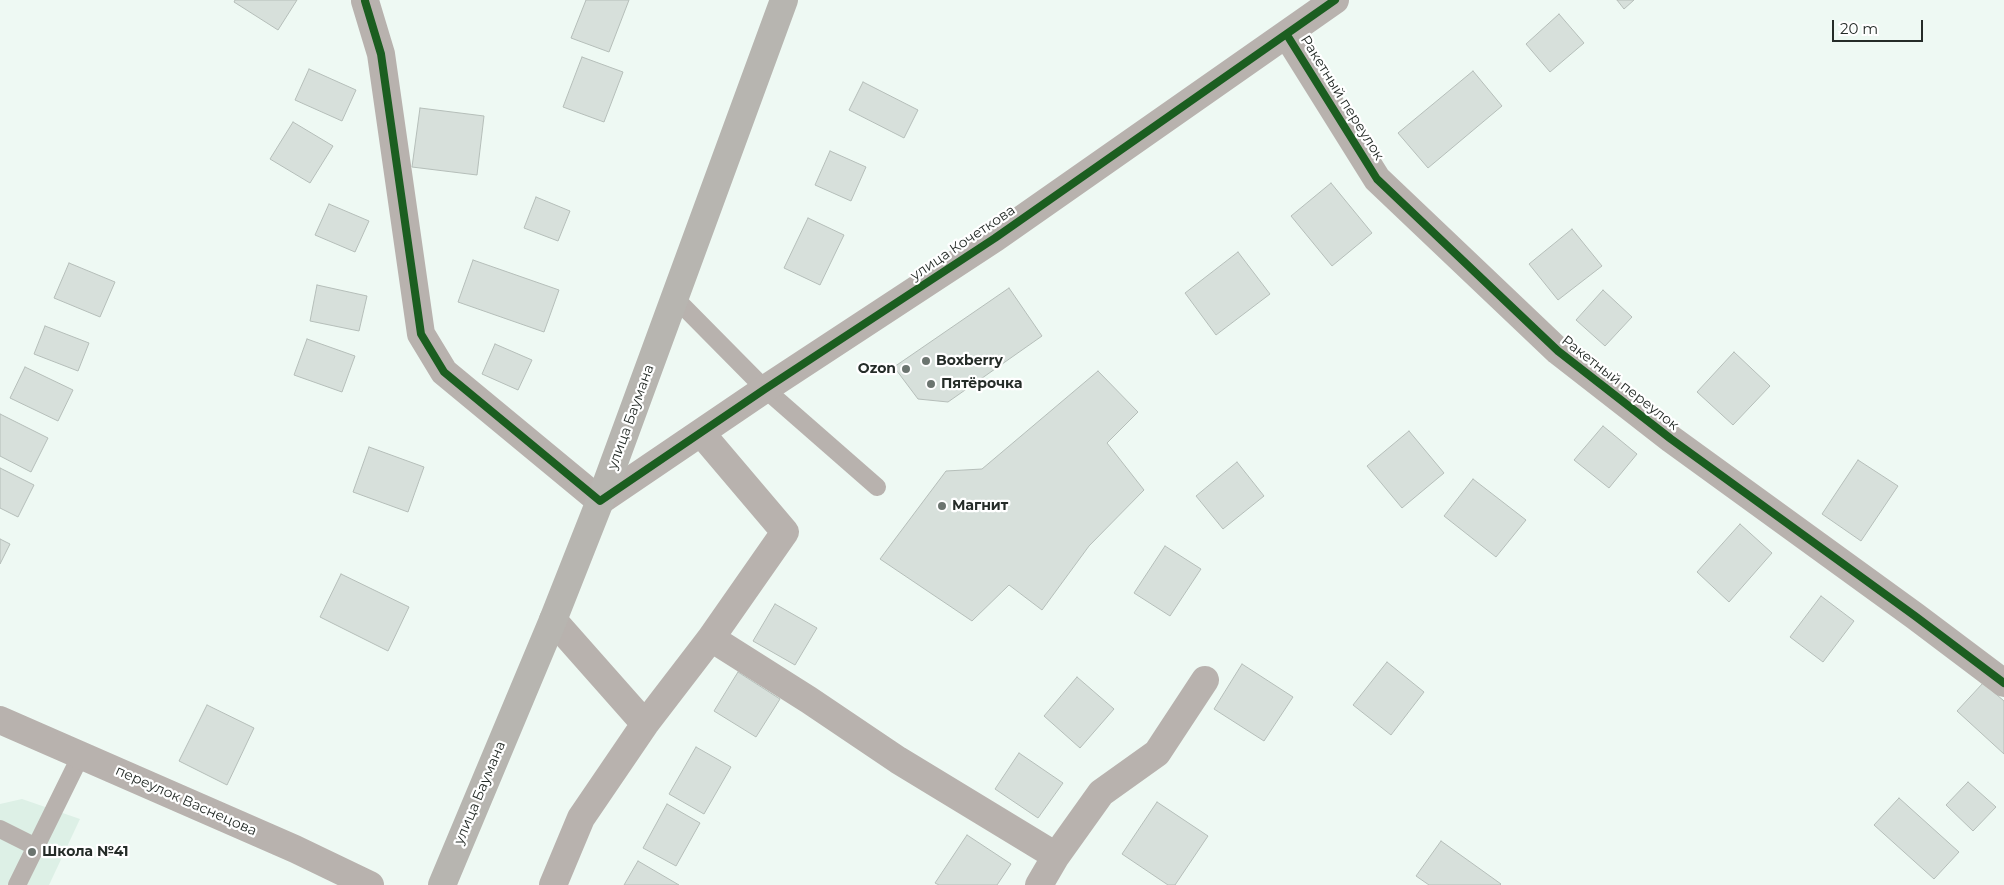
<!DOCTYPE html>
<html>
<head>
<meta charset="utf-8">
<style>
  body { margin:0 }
  #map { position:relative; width:2004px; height:885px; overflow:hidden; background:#eef9f3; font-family:Montserrat,sans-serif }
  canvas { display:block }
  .scale { position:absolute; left:1832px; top:20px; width:91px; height:22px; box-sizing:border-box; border:2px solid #252c28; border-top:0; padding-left:6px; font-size:15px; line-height:18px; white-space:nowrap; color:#252c28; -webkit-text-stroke:4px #fff; paint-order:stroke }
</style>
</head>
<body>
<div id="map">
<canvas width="2004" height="885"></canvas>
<div class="scale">20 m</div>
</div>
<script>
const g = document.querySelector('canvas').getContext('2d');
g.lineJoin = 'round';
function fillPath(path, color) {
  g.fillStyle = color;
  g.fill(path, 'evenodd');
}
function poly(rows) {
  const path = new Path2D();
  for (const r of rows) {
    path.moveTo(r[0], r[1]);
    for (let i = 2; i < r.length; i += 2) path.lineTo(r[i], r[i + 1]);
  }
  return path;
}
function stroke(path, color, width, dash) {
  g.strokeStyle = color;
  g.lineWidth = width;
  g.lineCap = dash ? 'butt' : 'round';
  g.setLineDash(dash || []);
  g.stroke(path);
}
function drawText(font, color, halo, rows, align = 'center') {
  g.font = font + ' Montserrat,sans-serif';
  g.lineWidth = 4.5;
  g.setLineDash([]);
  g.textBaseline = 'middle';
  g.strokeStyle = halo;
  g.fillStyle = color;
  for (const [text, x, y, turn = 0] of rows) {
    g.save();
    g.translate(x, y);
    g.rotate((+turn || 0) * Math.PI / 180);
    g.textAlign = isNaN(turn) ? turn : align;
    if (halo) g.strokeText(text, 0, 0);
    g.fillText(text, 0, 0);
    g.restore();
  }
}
fillPath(poly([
  [22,799,80,819,49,885,0,885,0,804]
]), '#ddf0e6');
const building = poly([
  [235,0,297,0,278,30,234,2,235,0],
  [586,0,629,0,609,52,571,38,586,0],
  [1617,0,1634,0,1624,9,1617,0],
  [1559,14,1584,43,1550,72,1526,44,1559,14],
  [582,57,623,72,604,122,563,107,582,57],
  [309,69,356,90,342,121,295,100,309,69],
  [1473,71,1502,106,1428,168,1398,133,1473,71],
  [863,82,918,110,904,138,849,110,863,82],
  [420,108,484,116,477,175,412,167,420,108],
  [293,122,333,146,310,183,270,159,293,122],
  [830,151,866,167,851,201,815,185,830,151],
  [1331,183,1372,233,1332,266,1291,216,1331,183],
  [536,197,570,211,558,241,524,228,536,197],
  [329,204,369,221,355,252,315,235,329,204],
  [808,218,844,235,820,285,784,268,808,218],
  [1572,229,1602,266,1558,300,1529,264,1572,229],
  [1238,252,1270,294,1216,335,1185,293,1238,252],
  [473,260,559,290,544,332,458,302,473,260],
  [69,263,115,282,100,317,54,298,69,263],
  [317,285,367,296,359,331,310,321,317,285],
  [1009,288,1042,336,948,402,918,399,894,367,1009,288],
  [1603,290,1632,317,1605,346,1576,320,1603,290],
  [45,326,89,343,78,371,34,354,45,326],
  [307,339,355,356,342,392,294,375,307,339],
  [495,344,532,360,518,390,482,374,495,344],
  [1734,352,1770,386,1733,425,1697,392,1734,352],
  [25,367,73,390,58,421,10,398,25,367],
  [1098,371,1138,412,1107,443,1144,490,1089,546,1042,610,1009,585,972,621,880,559,946,471,982,469,1098,371],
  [0,414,48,438,31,472,0,456,0,414],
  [1603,426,1637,454,1609,488,1574,460,1603,426],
  [1409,431,1444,473,1402,508,1367,466,1409,431],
  [369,447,424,467,408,512,353,492,369,447],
  [1858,460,1898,486,1861,541,1822,514,1858,460],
  [1237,462,1264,496,1223,529,1196,496,1237,462],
  [0,468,34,485,18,517,0,508,0,468],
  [1473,479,1526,520,1496,557,1444,516,1473,479],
  [1740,524,1772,553,1729,602,1697,572,1740,524],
  [0,539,10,544,0,564,0,539],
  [1165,546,1201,569,1170,616,1134,593,1165,546],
  [341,574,409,607,388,651,320,617,341,574],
  [1821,596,1854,621,1823,662,1790,637,1821,596],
  [775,604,817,628,795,665,753,641,775,604],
  [1387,662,1424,692,1391,735,1353,705,1387,662],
  [1242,664,1293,697,1264,741,1214,709,1242,664],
  [738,672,780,699,756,737,714,711,738,672],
  [1077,677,1114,709,1080,748,1044,716,1077,677],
  [1983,683,2004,701,2004,754,1957,711,1983,683],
  [207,705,254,728,227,785,179,761,207,705],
  [696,747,731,767,704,814,669,794,696,747],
  [1019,753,1063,783,1038,818,995,789,1019,753],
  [1968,782,1996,807,1973,831,1946,805,1968,782],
  [1899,798,1959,852,1934,879,1874,825,1899,798],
  [1157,802,1208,836,1175,885,1168,885,1122,854,1157,802],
  [667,804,700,823,676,866,643,848,667,804],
  [967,835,1011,864,997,885,939,885,935,883,967,835],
  [1441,841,1501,884,1500,885,1429,885,1416,876,1441,841],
  [638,861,679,885,624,885,638,861]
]);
fillPath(building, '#d7e0db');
stroke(building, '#b5beb9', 1);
stroke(poly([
  [675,298,765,389,877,487],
  [0,829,36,847],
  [17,885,81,755]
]), '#b8b2ae', 18);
stroke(poly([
  [365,1,381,54,421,334,444,372,600,501,765,389,995,238,1335,0],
  [1287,35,1377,179,1558,351,1671,439,1915,616,2004,683],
  [701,433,785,532,711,638],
  [553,620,645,724,581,818,553,885],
  [0,720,295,849,370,885],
  [645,724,711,638,809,700,898,760,1056,856],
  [1039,885,1056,856,1101,793,1157,753,1205,680]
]), '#b8b2ae', 28);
stroke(poly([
  [442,885,553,620,600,501,784,0]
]), '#b7b5b0', 28);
stroke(poly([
  [365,1,381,54,421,334,444,372,600,501,765,389,995,238,1335,0],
  [1287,35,1377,179,1558,351,1671,439,1915,616,2004,683]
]), '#1b5e20', 8);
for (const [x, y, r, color] of [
  [926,361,5,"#6b746f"],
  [906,369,5,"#6b746f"],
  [931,384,5,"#6b746f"],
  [942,506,5,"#6b746f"],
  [32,852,5,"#6b746f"]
]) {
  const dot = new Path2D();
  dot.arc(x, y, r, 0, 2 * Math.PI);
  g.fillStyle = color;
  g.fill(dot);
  stroke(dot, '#fff', 2);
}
drawText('14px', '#252c28', '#fff', [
  ["Ракетный переулок",1342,98,58],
  ["улица Кочеткова",963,243,-34],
  ["Ракетный переулок",1620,383,38],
  ["улица Баумана",631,417,-70],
  ["улица Баумана",480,793,-67],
  ["переулок Васнецова",186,801,24]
]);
drawText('bold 14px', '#252c28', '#fff', [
  ["Boxberry",936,361],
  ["Ozon",896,369,"right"],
  ["Пятёрочка",941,384],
  ["Магнит",952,506],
  ["Школа №41",42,852]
], 'left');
</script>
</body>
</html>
